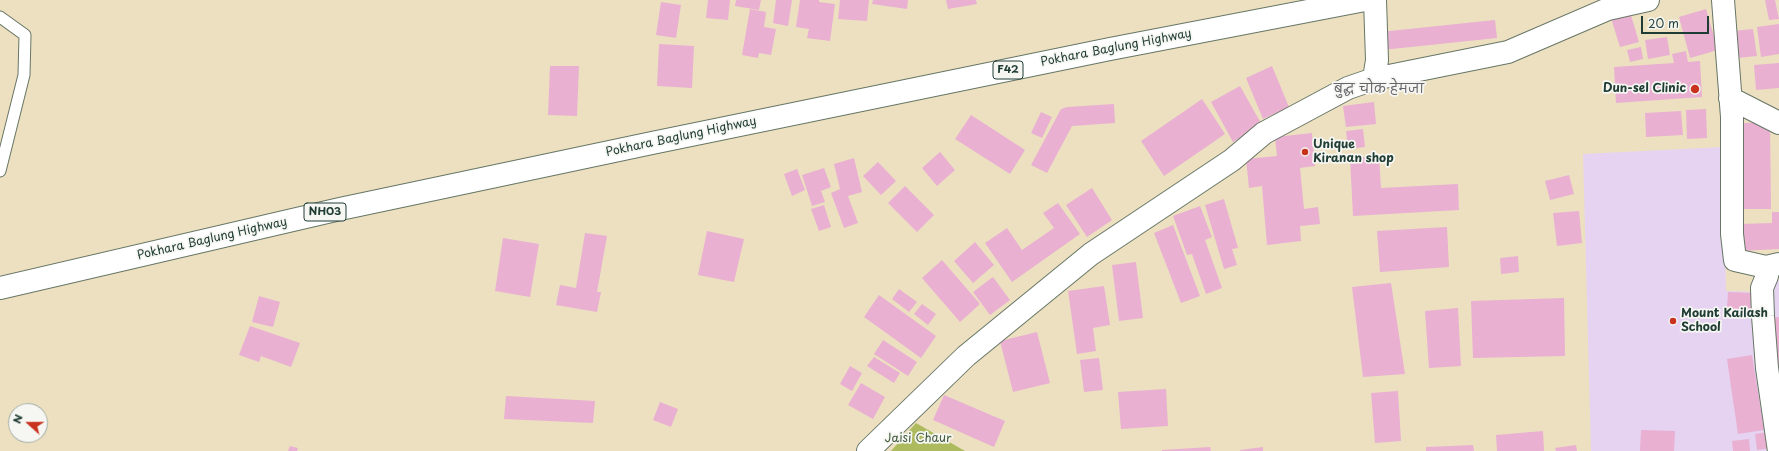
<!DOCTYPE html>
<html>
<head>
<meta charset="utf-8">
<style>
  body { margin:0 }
  #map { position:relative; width:1779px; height:451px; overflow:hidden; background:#ece0c0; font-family:"Playpen Sans",sans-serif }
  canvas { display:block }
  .north { position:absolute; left:8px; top:403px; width:40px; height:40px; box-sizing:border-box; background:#f6f6f2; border:1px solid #a0aca6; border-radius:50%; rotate:291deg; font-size:11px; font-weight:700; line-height:16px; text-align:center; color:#1f3d34 }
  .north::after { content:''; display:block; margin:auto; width:14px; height:18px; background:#c8321e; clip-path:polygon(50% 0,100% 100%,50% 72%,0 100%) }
  .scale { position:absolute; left:1641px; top:16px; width:68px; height:18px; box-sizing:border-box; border:2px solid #1f3d34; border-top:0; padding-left:5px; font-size:12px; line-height:14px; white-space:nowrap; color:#1f3d34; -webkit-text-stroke:3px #f6f6f2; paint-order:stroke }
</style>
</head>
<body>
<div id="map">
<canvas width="1779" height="451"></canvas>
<div class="north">N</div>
<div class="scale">20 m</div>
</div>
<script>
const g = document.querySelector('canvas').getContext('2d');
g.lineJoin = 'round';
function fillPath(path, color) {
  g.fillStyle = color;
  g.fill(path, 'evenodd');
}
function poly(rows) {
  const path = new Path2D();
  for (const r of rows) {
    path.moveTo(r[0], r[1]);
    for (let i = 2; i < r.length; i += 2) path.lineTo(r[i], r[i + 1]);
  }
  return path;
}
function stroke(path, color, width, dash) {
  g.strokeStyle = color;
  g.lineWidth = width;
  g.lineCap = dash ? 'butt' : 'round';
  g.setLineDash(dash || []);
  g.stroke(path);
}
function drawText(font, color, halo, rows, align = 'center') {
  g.font = font + ' "Playpen Sans","Playpen Sans Deva",sans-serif';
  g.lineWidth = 3.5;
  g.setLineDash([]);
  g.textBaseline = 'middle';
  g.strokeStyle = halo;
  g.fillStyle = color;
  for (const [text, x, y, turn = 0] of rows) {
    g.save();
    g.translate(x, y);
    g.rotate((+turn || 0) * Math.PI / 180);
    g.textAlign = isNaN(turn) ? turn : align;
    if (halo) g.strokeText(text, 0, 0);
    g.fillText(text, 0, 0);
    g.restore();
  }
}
fillPath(poly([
  [1723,147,1726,291,1756,292,1775,451,1591,451,1583,154],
  [1779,280,1779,419,1772,283]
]), '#e5d3f1');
fillPath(poly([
  [916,423,965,451,891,451]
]), '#adbb5e');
fillPath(poly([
  [708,0,730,0,728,20,706,18],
  [736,0,761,0,759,10,735,6],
  [776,0,792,0,788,26,773,23],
  [800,0,819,0,819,2,835,4,830,41,807,38,809,29,796,27],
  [840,0,869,0,867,21,838,19],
  [873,0,908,0,907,9,872,4],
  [946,0,976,0,977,4,948,9],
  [1765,0,1775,0,1779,19,1769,20],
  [661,2,681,5,676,38,656,35],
  [750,9,766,12,764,27,776,29,771,55,759,53,758,58,742,55],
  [1706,9,1718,50,1690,58,1679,17],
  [1630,12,1639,42,1620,47,1611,18],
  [1495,20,1497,38,1382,50,1380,32],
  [1779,24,1779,54,1761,57,1757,27],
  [1753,29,1757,56,1737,58,1733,31],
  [1667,37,1670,55,1648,59,1645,40],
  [659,44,694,46,692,88,657,86],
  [1641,47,1643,59,1630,62,1627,50],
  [1686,51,1688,62,1700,61,1702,97,1616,103,1614,67,1674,63,1672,54],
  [1779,63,1779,88,1756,90,1754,65],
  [550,66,579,66,577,116,548,115],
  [1272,66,1289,107,1263,119,1246,78],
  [1240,86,1262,125,1233,142,1211,102],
  [1202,99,1225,134,1164,176,1141,141],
  [1374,102,1376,124,1346,127,1343,106],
  [1114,104,1115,123,1072,126,1047,173,1031,165,1061,109,1067,107],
  [1706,109,1707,138,1687,139,1686,110],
  [1681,111,1683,135,1646,137,1645,113],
  [1041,112,1052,117,1042,138,1031,133],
  [971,115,1025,150,1010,174,955,139],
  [1770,122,1771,209,1744,209,1744,123],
  [1363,129,1365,147,1348,149,1346,131],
  [1312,133,1315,166,1300,168,1304,209,1318,207,1320,224,1300,226,1301,241,1267,245,1262,186,1249,188,1246,159,1277,156,1275,137],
  [940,152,955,170,937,186,922,168],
  [1379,156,1381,188,1458,184,1459,210,1353,216,1350,158],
  [854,158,862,192,848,196,858,223,844,228,831,193,840,189,834,164],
  [878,162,896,181,881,195,863,176],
  [824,168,831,187,821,191,825,202,812,206,802,175],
  [797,169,805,190,792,196,784,174],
  [1569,175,1574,194,1550,200,1545,181],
  [905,186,934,215,917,232,888,203],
  [1092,188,1112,220,1087,237,1066,205],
  [1224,199,1238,248,1232,249,1237,265,1224,269,1205,205],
  [1058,203,1080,234,1012,282,985,243,1007,228,1022,250,1054,228,1043,213],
  [824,205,831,227,819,231,811,209],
  [1200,206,1212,237,1205,240,1222,288,1206,294,1192,254,1187,255,1173,216],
  [1579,211,1582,243,1557,246,1553,213],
  [1772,212,1779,212,1779,249,1741,251,1740,224,1772,223],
  [1173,225,1200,296,1181,303,1154,233],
  [1447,227,1449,267,1380,272,1377,231],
  [707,231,744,239,734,282,698,275],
  [585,233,607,236,597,292,601,292,597,312,556,305,560,285,576,288],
  [503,238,539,244,530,297,495,291],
  [975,242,994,265,973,283,954,261],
  [1518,256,1519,272,1501,274,1500,258],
  [942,260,980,304,960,322,922,278],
  [1136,262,1143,318,1119,321,1112,265],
  [993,277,1010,300,990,315,973,292],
  [1391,283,1405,374,1363,377,1352,287],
  [1104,286,1110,325,1093,328,1096,351,1077,354,1068,291],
  [899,289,917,302,909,312,892,299],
  [1728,292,1755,293,1755,310,1727,309],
  [879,295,936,336,921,358,864,317],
  [259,296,280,302,273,327,252,322],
  [1564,298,1565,356,1473,358,1471,301],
  [922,304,936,314,928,325,914,314],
  [1458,308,1461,366,1429,368,1425,311],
  [1779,317,1779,381,1770,318],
  [250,326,300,343,291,367,261,356,259,362,239,355],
  [1037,332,1050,383,1013,392,1000,341],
  [883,340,917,362,908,376,874,354],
  [1752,355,1764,430,1738,434,1727,359],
  [874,357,900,373,894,383,867,366],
  [1099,358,1103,390,1084,392,1080,360],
  [850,366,862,373,852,391,840,384],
  [861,383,885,397,873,419,848,405],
  [1166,389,1168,426,1121,429,1118,392],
  [1398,391,1401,441,1375,443,1371,393],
  [944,395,1005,421,994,447,933,420],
  [506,396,595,401,593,423,504,419],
  [660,402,678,409,671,427,653,420],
  [1641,430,1675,431,1674,451,1640,451],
  [1543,431,1544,451,1497,451,1496,435],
  [1770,432,1772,448,1757,450,1755,434],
  [1749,439,1750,451,1733,451,1732,441],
  [1473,445,1474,451,1426,451,1426,447],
  [1576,445,1577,451,1556,451,1555,448],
  [290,446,298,448,297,451,288,451],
  [1210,447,1211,451,1162,451,1162,450],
  [1263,447,1263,451,1240,451,1240,450]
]), '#e9b0d2');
const service = poly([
  [0,17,25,35,24,75,0,171]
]);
const minor = poly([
  [1723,0,1732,117,1732,234,1735,260,1766,267,1779,264],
  [1374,79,1377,60,1375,0],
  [1730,98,1779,123],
  [1766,267,1767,276,1762,288,1763,316,1767,368,1779,451],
  [868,451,966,356,1091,254,1232,160,1264,133,1348,88,1374,79,1508,52,1608,9,1648,0]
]);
const trunk = poly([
  [0,288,340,209,652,143,1110,49,1365,0]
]);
stroke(service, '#677665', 13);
stroke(minor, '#677665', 24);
stroke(trunk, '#677665', 24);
stroke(service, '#fff', 11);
stroke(minor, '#fff', 22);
stroke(trunk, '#fff', 22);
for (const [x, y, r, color] of [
  [1695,89,5,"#c8321e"],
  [1305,152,4,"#c8321e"],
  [1673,321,4,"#c8321e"]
]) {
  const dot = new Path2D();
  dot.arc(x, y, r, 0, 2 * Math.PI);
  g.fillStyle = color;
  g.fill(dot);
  stroke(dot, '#f6f6f2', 1.5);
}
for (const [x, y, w] of [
  [1008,70,30],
  [325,212,42]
]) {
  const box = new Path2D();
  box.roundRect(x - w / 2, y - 9, w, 18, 3);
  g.fillStyle = '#f6f6f2';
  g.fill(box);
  stroke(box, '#1f3d34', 1);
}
drawText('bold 11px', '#1f3d34', null, [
  ["F42",1008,70],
  ["NH03",325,212]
]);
drawText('12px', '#1f3d34', '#f6f6f2', [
  ["Pokhara Baglung Highway",1116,48,-11],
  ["Pokhara Baglung Highway",681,137,-12],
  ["Pokhara Baglung Highway",212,239,-13]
]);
drawText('bold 12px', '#1f3d34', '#f6f6f2', [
  ["Dun-sel Clinic",1686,89,"right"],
  ["Unique",1313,145],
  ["Kiranan shop",1313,159],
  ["Mount Kailash",1681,314],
  ["School",1681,328]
], 'left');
drawText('12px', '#425c3e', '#f6f6f2', [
  ["Jaisi Chaur",918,439]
]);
drawText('13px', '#66656b', '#f6f6f2', [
  ["बुद्ध चोक हेमजा",1379,89]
]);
</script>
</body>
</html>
